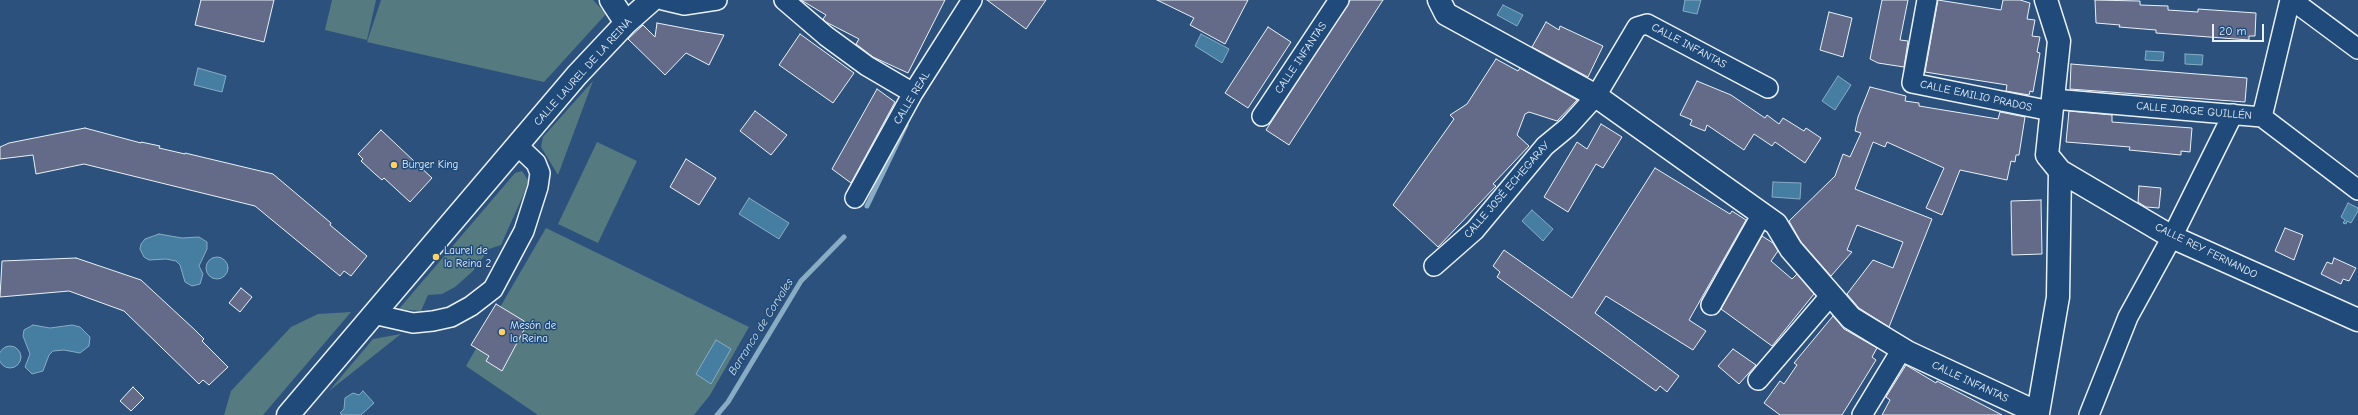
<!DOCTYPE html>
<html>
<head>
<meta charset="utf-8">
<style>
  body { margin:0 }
  #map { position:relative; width:2358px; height:415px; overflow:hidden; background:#2d517d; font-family:"Comic Neue",sans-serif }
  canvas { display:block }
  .scale { position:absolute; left:2212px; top:24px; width:52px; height:18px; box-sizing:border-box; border:2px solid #e8f1f8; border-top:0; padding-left:5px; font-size:12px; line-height:14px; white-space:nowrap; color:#e8f1f8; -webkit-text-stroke:3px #1f4a7a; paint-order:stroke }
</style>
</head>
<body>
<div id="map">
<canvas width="2358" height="415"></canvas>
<div class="scale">20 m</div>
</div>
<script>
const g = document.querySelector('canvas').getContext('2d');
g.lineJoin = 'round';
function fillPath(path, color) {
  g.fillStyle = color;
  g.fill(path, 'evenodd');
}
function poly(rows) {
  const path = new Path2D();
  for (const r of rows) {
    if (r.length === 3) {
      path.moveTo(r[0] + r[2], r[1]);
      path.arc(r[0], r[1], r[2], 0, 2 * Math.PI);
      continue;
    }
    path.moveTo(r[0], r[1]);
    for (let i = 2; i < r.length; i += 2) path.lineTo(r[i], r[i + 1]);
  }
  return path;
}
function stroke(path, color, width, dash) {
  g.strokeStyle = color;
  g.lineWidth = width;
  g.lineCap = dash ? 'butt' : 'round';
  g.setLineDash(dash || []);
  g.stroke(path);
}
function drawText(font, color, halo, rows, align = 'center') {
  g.font = font + ' "Comic Neue",sans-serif';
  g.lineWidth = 3;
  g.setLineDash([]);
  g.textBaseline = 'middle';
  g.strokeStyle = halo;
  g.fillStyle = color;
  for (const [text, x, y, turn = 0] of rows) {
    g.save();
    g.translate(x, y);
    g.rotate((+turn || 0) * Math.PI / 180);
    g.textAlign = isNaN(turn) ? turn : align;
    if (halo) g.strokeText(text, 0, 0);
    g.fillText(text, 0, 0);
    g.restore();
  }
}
fillPath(poly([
  [332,0,376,0,367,40,325,30],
  [381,0,593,0,606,14,544,82,367,42],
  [593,81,558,175,541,147,543,137],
  [597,142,637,161,598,243,558,224],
  [522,171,528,180,525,191,501,245,489,249,473,271,455,287,442,294,428,295,421,311,399,309,515,173],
  [546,228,749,327,710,395,694,415,538,415,466,366],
  [351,312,263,415,224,415,231,391,291,327,318,314],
  [401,334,329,391,373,339]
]), '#557b81');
const water = poly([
  [1685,0,1701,0,1697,14,1683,11,1685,0],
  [1503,5,1523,15,1517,26,1497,15,1503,5],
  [1201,34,1229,49,1222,63,1195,46,1201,34],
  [2146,51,2164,52,2163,61,2145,60,2146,51],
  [2185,54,2203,55,2202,65,2185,64,2185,54],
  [198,68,226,76,222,92,194,85,198,68],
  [1838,76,1851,85,1835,110,1822,101,1838,76],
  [1773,182,1801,183,1800,199,1772,197,1773,182],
  [749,198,789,223,779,239,739,214,749,198],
  [2348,203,2358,208,2358,211,2351,223,2347,221,2346,224,2343,223,2345,220,2341,217,2348,203],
  [1532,210,1553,229,1543,241,1522,221,1532,210],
  [159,234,182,238,199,237,207,242,207,249,199,266,203,274,200,284,192,286,185,282,180,265,176,261,166,259,149,260,144,257,140,249,141,244,145,239,159,234],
  [217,268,11],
  [33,325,50,328,72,325,80,327,90,337,89,346,80,353,64,350,53,351,49,355,43,371,32,374,25,367,30,354,23,336,24,330,33,325],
  [716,340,731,349,711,384,696,374,716,340],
  [10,357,11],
  [363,391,374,403,361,415,342,415,340,413,344,409,345,398,353,393,359,395,363,391]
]);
fillPath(water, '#467ea2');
stroke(water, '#87acc4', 1);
stroke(poly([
  [867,206,906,125],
  [717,415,728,402,801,281,844,237]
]), '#87acc4', 5);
const building = poly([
  [201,0,274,0,264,42,195,25,201,0],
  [801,0,945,0,908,73,873,57,856,44,859,39,826,22,823,19,826,15,801,0],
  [987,0,1046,0,1026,29,987,0],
  [1157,0,1248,0,1225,44,1190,25,1194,18,1157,0],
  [1383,0,1289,145,1266,130,1350,0,1383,0],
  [1882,0,1908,0,1900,40,1908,41,1904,67,1878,63,1870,59,1882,0],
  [1938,0,2001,10,2003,0,2020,0,2030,3,2027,19,2035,20,2032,36,2040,37,2037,52,2040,53,2033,92,2030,91,2029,95,2006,91,2007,85,1925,72,1938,0],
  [2095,0,2140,1,2140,5,2168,6,2168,10,2198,12,2198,9,2256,13,2255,36,2249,36,2249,40,2156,33,2156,30,2119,27,2120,25,2096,23,2095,0],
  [1829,12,1852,18,1843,57,1820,50,1829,12],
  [1546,22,1559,30,1560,26,1603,46,1588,77,1532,47,1546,22],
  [657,23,699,31,724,35,709,65,686,53,665,75,628,39,643,25,655,37,657,23],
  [1268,27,1291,42,1248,108,1225,93,1268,27],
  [800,34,854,73,833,103,779,65,800,34],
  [1496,59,1518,71,1520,68,1577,100,1557,121,1529,112,1525,114,1517,135,1529,146,1493,184,1496,186,1438,247,1393,205,1454,119,1450,115,1467,104,1496,59],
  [2071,64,2247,78,2245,102,2070,89,2071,64],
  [1697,81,1731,95,1765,118,1767,115,1779,124,1783,118,1804,131,1806,128,1821,138,1805,163,1775,142,1772,146,1754,134,1744,150,1707,125,1705,131,1690,125,1692,120,1680,115,1697,81],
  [1870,87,1906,96,1905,101,1919,103,1919,106,1998,119,2000,112,2025,117,2019,155,2016,155,2015,162,2011,161,2007,180,1960,170,1942,215,1926,208,1944,168,1887,142,1885,147,1873,142,1855,189,1932,219,1889,327,1859,308,1847,294,1873,260,1893,268,1903,242,1857,225,1847,250,1852,252,1831,276,1801,242,1789,221,1835,176,1843,154,1850,157,1861,133,1855,131,1858,117,1870,87],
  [877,89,895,102,851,183,832,169,877,89],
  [755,111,787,135,771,155,740,131,755,111],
  [2069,111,2112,115,2112,122,2192,128,2190,152,2181,151,2181,155,2129,150,2130,147,2066,142,2069,111],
  [1601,124,1622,137,1603,168,1596,164,1568,212,1544,197,1577,142,1587,149,1601,124],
  [85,128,141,143,141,142,160,146,159,148,185,154,185,153,273,174,331,223,330,225,367,256,351,276,344,271,340,276,255,206,84,164,36,174,33,155,0,159,0,147,9,143,85,128],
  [381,130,432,178,410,202,384,178,382,180,375,174,361,161,363,159,358,154,381,130],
  [686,159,716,178,699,205,670,187,686,159],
  [1655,168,1730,214,1732,211,1746,220,1689,320,1706,331,1693,350,1606,296,1595,313,1679,376,1667,392,1660,386,1656,391,1529,300,1497,277,1500,272,1493,266,1504,250,1572,298,1655,168],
  [2139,186,2161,188,2159,208,2146,207,2138,202,2139,186],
  [2041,200,2042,254,2012,255,2011,201,2041,200],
  [2285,228,2303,235,2294,260,2275,251,2285,228],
  [1762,236,1773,243,1778,251,1771,261,1792,279,1797,274,1814,294,1772,346,1721,309,1762,236],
  [76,258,141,280,195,330,204,339,202,341,228,367,209,385,203,380,199,384,124,311,69,291,0,297,2,261,76,258],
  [2334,258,2356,268,2349,281,2343,279,2341,284,2321,274,2327,262,2332,264,2334,258],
  [241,288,252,297,240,312,229,303,241,288],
  [496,304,524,321,523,324,526,326,502,371,486,361,489,356,471,345,496,304],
  [1833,316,1844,329,1877,348,1872,357,1876,360,1842,415,1780,415,1764,403,1780,381,1784,384,1797,365,1794,363,1833,316],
  [1733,349,1756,365,1739,384,1718,366,1733,349],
  [1906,365,1936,383,1937,381,2002,415,1882,415,1890,400,1886,397,1906,365],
  [133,387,144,398,131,411,120,401,133,387]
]);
fillPath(building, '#636b88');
stroke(building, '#e8f1f8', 1);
const street = poly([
  [663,0,684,5,717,0],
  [784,0,826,36,867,66,913,93],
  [1927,0,1912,83,2051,111],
  [2292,0,2358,49],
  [2053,99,2262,117,2358,190],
  [1262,116,1339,0],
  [2262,117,2290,0],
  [855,198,913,93,972,0],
  [1434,266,1475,230,1545,146,1568,127,1596,96,1637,27,1647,24,1768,88],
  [1711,305,1762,214],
  [373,314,413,323,433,321,451,317,471,306,493,289,524,231,538,187,540,173,536,163,517,145],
  [1758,380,1830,296],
  [1862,415,1902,349],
  [2089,415,2128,317,2172,237,2233,114]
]);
const secondary = poly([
  [611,0,626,23],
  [1439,0,1446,14,1596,96,1776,224,1791,249,1851,318,1907,352,2038,413,2058,297,2060,171],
  [2046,0,2059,41,2047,155,2060,171,2172,237,2358,320],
  [288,415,577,75,626,23,652,0]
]);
stroke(street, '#e8f1f8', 22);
stroke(secondary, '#e8f1f8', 25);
stroke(street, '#1f4a7a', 19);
stroke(secondary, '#1f4a7a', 22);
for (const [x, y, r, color] of [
  [394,165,4,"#ffd166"],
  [436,257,4,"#ffd166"],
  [502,332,4,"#ffd166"]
]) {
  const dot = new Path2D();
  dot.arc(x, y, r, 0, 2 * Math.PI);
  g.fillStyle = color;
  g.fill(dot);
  stroke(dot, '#1f4a7a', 1.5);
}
drawText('11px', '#e8f1f8', '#1f4a7a', [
  ["CALLE INFANTAS",1689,46,28],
  ["CALLE INFANTAS",1301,58,-56],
  ["CALLE LAUREL DE LA REINA",583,72,-48],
  ["CALLE EMILIO PRADOS",1976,96,12],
  ["CALLE REAL",912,98,-59],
  ["CALLE JORGE GUILLÉN",2194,111,5],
  ["CALLE JOSÉ ECHEGARAY",1507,190,-49],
  ["CALLE REY FERNANDO",2206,251,26],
  ["CALLE INFANTAS",1970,382,25]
]);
drawText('11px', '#e8f1f8', '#1f4a7a', [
  ["Burger King",402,165],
  ["Laurel de",444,251],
  ["la Reina 2",444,264],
  ["Mesón de",510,326],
  ["la Reina",510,339]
], 'left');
drawText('italic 12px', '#d0e0eb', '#1f4a7a', [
  ["Barranco de Corvales",761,327,-58]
]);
</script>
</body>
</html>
